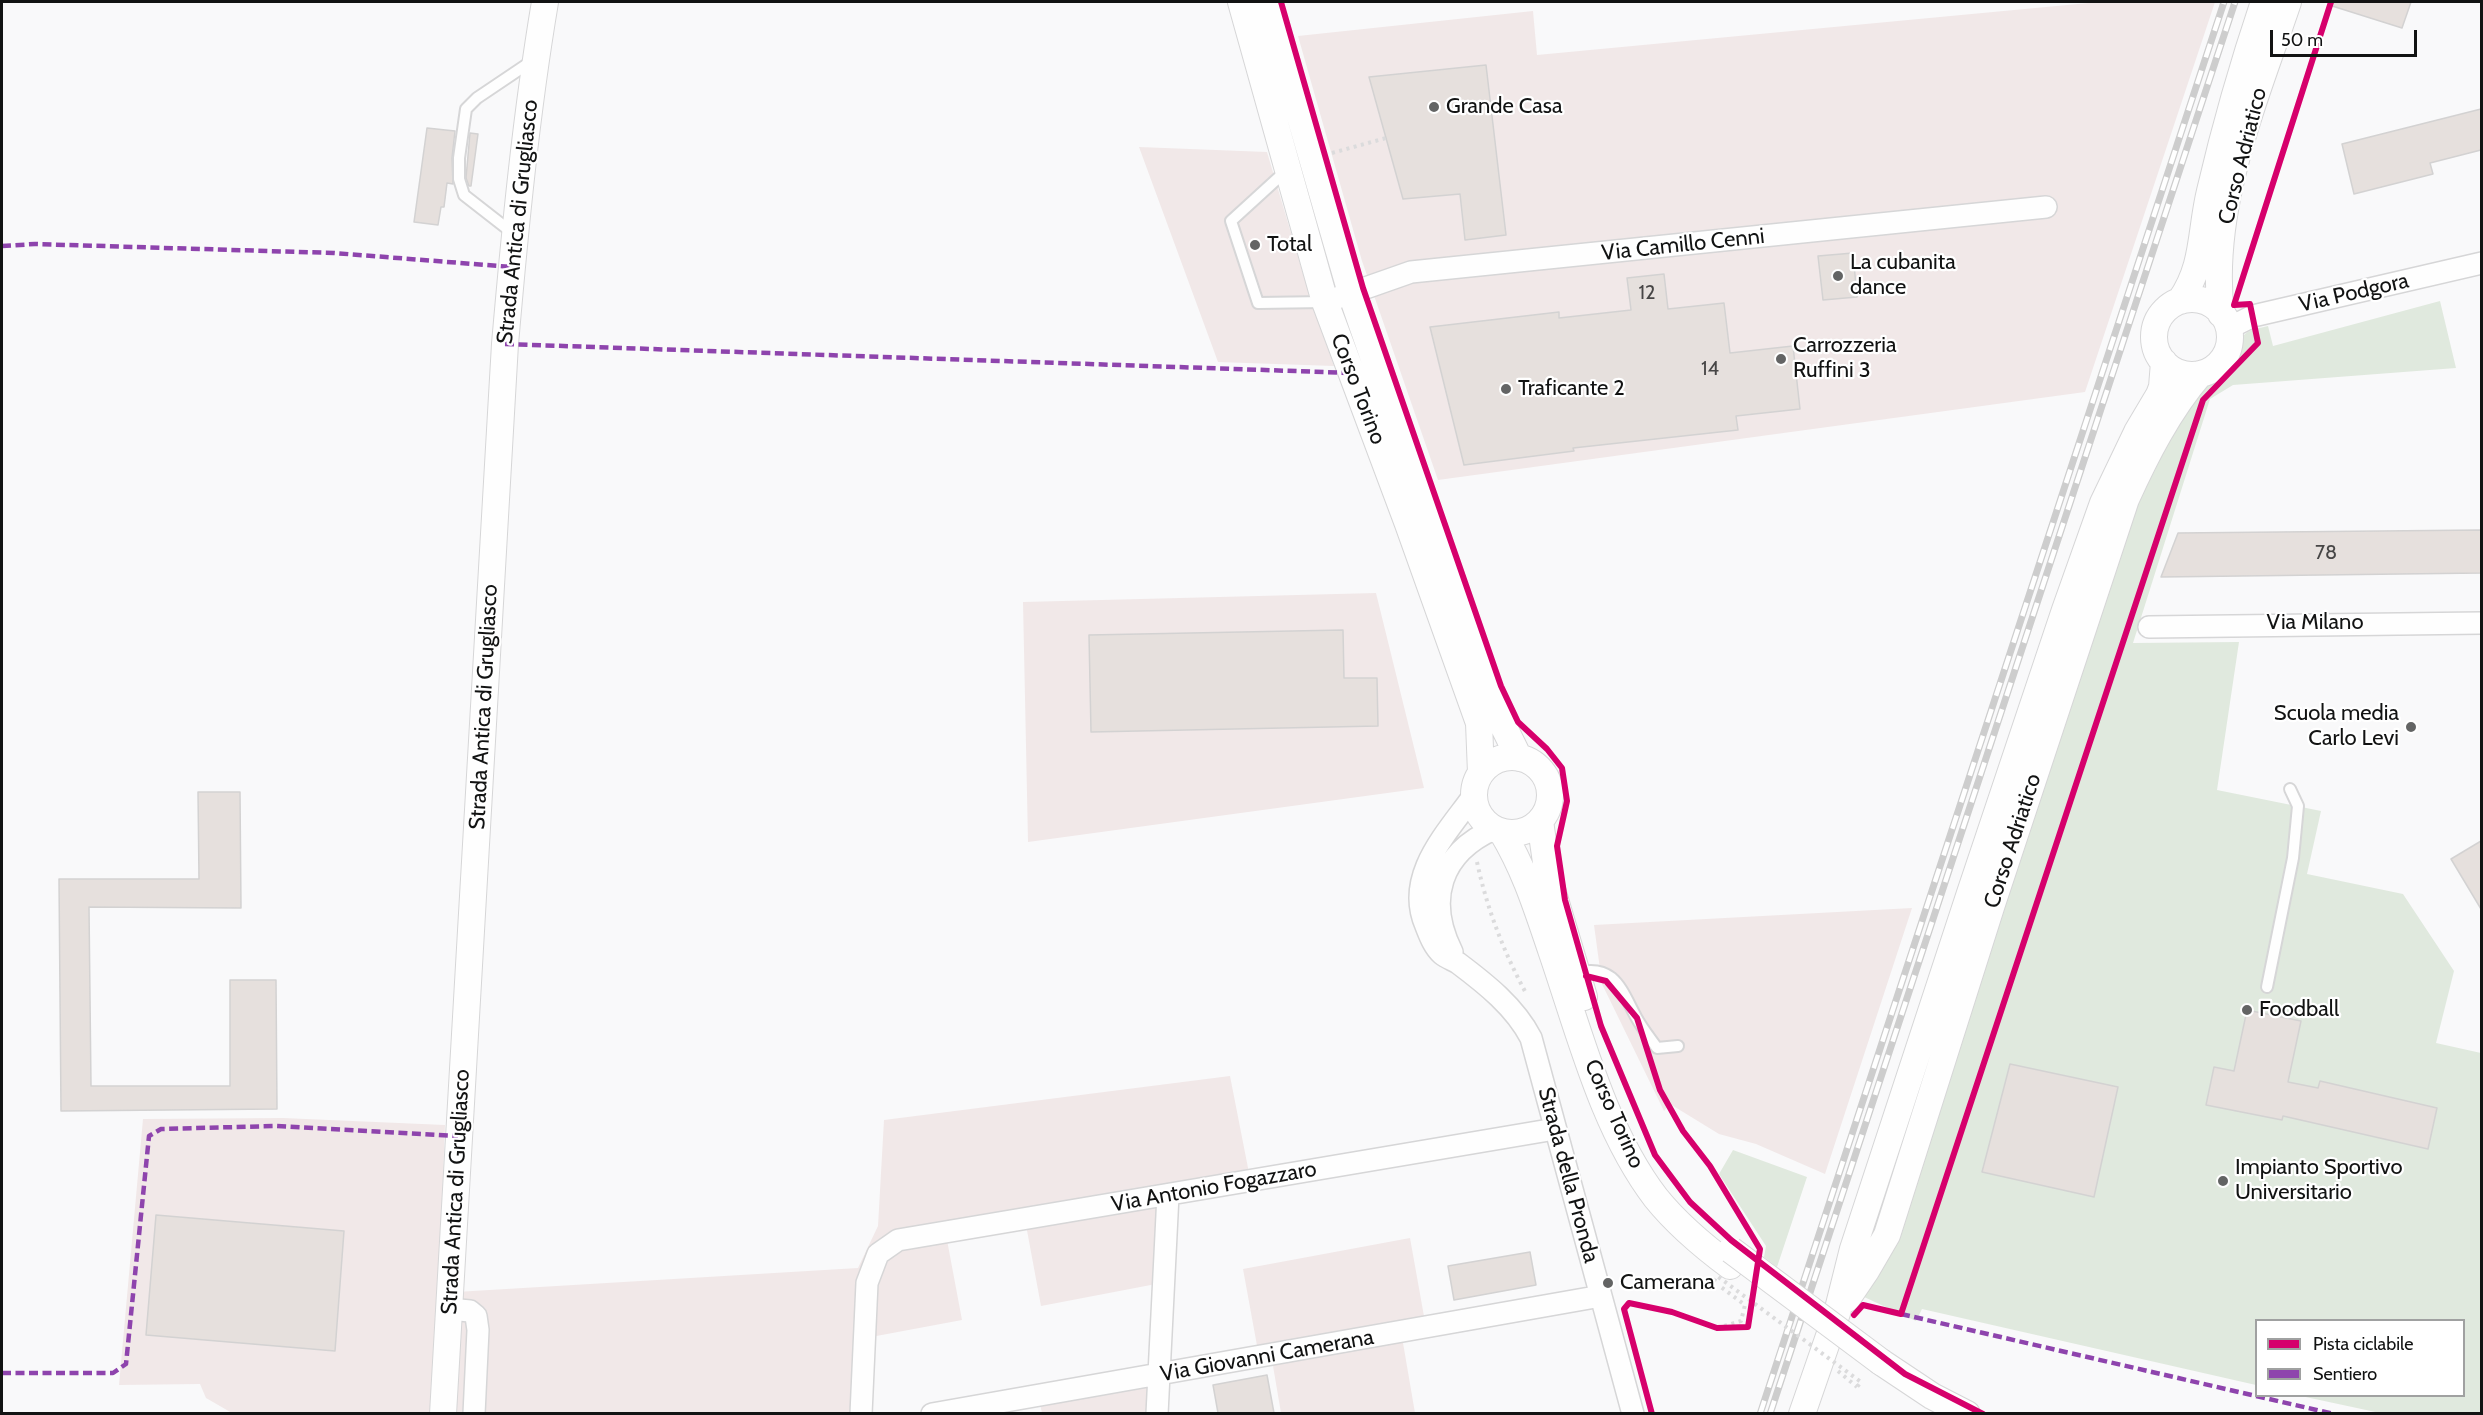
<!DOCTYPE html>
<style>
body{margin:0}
#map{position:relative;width:2483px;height:1415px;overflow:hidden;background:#f9f9fa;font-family:Cabin,sans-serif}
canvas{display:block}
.frame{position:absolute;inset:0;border:3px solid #121313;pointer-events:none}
.legend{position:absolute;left:2255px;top:1319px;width:210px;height:78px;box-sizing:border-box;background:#fff;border:2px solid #a0a1a1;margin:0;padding:8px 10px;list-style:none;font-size:18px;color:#121313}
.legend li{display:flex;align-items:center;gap:12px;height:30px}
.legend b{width:30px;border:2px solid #a0a1a1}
.scale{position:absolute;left:2270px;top:30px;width:147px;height:27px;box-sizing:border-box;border:3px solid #121313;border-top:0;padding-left:8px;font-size:18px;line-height:21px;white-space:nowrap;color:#121313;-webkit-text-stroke:4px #fff;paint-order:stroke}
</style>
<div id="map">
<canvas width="2483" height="1415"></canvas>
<div class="frame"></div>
<ul class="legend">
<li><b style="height:8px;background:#d6006c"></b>Pista ciclabile</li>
<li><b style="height:8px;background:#8e44ad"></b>Sentiero</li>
</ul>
<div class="scale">50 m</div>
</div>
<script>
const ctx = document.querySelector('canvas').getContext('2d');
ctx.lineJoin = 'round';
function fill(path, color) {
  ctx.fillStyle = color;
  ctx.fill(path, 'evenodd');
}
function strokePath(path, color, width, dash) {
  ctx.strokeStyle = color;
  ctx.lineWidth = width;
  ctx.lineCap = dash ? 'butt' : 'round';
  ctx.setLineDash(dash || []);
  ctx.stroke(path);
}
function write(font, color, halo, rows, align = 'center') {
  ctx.font = font + ' Cabin,sans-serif';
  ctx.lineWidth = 4.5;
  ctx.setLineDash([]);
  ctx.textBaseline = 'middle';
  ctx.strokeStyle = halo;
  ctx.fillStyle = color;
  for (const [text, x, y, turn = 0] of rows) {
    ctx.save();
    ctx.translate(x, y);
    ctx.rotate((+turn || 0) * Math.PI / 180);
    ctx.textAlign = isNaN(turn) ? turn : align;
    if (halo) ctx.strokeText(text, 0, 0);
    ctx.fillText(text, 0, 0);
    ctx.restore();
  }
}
fill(new Path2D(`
 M 2099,2 L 2215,2 L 2085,392 L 1438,480 L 1362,261 L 1298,36 L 1533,11 L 1537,55 Z
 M 1139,147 L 1267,152 L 1312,304 L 1334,366 L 1218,362 Z
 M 1376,593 L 1424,788 L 1028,842 L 1023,602 Z
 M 1912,908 L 1825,1174 L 1756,1144 L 1719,1134 L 1670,1104 L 1664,1111 L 1602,984 L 1594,925 Z
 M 1230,1076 L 1249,1173 L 1163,1189 L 1156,1284 L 1041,1306 L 1026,1225 L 947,1240 L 962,1320 L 871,1337 L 867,1413 L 450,1414 L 456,1292 L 858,1268 L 878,1226 L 884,1120 Z
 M 283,1118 L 445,1125 L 434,1413 L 232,1413 L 206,1398 L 200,1384 L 119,1385 L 143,1119 Z
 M 1410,1238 L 1427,1333 L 1402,1337 L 1415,1413 L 1281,1413 L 1272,1360 L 1260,1362 L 1243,1269 Z
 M 1152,1380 L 1151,1413 L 1042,1413 L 1039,1400 Z`), '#f1e8e8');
fill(new Path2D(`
 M 2440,301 L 2456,368 L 2233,385 L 2210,399 L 2133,643 L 2239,642 L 2217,790 L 2321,811 L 2307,874 L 2403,894 L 2454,971 L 2436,1043 L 2481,1053 L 2481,1413 L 2380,1413 L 2301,1396 L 2464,1396 L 2464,1320 L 2256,1320 L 2256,1385 L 1922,1309 L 1916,1321 L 1862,1296 L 2135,491 L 2207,379 C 2242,370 2227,350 2245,334 C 2251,329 2260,328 2268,326 L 2273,346 Z
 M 1733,1150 L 1807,1177 L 1777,1267 L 1764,1257 L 1766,1246 L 1719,1174 Z`), '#e0e9de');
const building = new Path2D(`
 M 2330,2 L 2411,2 L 2402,28 L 2329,5 Z
 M 1486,65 L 1506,235 L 1465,240 L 1460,194 L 1403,199 L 1369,77 Z
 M 2481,109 L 2481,150 L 2430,163 L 2433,174 L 2354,194 L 2342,144 Z
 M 427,128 L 455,131 L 452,158 L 453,184 L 447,183 L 444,207 L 441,207 L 438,225 L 414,222 Z
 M 470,133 L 478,134 L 471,186 L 469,186 L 466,178 Z
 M 1853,253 L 1857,297 L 1823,300 L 1818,256 Z
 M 1664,274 L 1668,309 L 1724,303 L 1730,353 L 1793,346 L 1800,409 L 1736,416 L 1738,430 L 1573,448 L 1574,451 L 1464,465 L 1430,327 L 1559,312 L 1559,318 L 1631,310 L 1627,278 Z
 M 2481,530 L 2481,573 L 2161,577 L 2178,533 Z
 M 1343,630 L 1344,678 L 1377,678 L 1378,726 L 1091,732 L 1089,635 Z
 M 198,792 L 240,792 L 241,908 L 89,907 L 91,1086 L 230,1086 L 230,980 L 276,980 L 277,1109 L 61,1111 L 59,879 L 199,879 Z
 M 2481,841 L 2481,909 L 2451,859 Z
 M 2247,1010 L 2301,1021 L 2288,1082 L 2318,1088 L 2320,1081 L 2437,1108 L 2428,1149 L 2283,1116 L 2282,1120 L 2206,1105 L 2214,1067 L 2234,1071 Z
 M 2010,1064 L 2118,1087 L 2094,1197 L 1982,1172 Z
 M 156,1215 L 344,1231 L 335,1351 L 146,1335 Z
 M 1530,1252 L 1536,1285 L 1454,1300 L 1448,1266 Z
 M 1267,1375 L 1274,1413 L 1218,1413 L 1213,1385 Z`);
fill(building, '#e6e0dd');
strokePath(building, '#d3d2d2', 1.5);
const service = new Path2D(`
 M 1288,169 L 1231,221 L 1258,303 L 1325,302
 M 514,234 L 464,195 L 459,179 L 459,158 L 466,109 L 477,98 L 532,61
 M 1576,973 C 1614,963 1621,989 1636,1017 C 1642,1028 1650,1038 1657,1048 L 1678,1046
 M 2267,987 L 2293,858 L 2298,806 L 2290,789`);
const minor = new Path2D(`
 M 1337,298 L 1411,272 L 2046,207
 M 2229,328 L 2253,316 L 2482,263
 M 2149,627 L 2482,623
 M 1474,795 C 1447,833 1404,876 1426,926 C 1430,936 1434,947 1442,954 C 1447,958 1453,960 1458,963 C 1486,984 1515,1007 1531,1038 L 1633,1414
 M 1452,952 C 1426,900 1440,853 1494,829
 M 449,1309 L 470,1311 L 476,1316 L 478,1330 L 474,1414
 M 861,1414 L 867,1283 L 878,1254 L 898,1240 L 1555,1129
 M 932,1414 L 1601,1296
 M 1157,1414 L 1168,1195`);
const tertiary = new Path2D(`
 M 1241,2 L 1325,302 L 1408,524 L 1479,723 L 1481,773
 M 1267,2 L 1351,293 L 1499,717 L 1519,758
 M2154 337a38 38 0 1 1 76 0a38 38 0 1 1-76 0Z
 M 2180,301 C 2205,265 2200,232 2210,191 C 2225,127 2243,64 2264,2
 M 2221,314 C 2208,208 2255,100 2288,2
 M1474 795a38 38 0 1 1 76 0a38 38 0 1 1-76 0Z
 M 1540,821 L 1548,876 L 1584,997
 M 1502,832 C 1525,870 1537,909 1551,950 C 1579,1031 1603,1129 1656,1198 C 1677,1224 1703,1246 1730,1266
 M 1847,1299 L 1866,1271 L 1887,1235 L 1992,904 L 2126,499 C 2146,455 2169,410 2200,374
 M 1881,1362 L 1932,1396 L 1967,1414
 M 443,1414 L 505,344 C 515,229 526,115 545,2
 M 1802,1414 L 1837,1313 L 1853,1249 L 1970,893 L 2065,610 L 2103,503 L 2137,432 L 2159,395 L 2162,387 L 2164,362`);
strokePath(service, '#d6d6d7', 14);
strokePath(minor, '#d6d6d7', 24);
strokePath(tertiary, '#d6d6d7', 28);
strokePath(new Path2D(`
 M 1332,153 L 1386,138
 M 1477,862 C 1487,909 1504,953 1527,995
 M 1717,1328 L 1741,1321 L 1745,1305 L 1721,1287
 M 1838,1371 L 1857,1387`), '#dbdbdc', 4, [3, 4.5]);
strokePath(service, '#fefefe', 10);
strokePath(minor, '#fefefe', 21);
strokePath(tertiary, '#fefefe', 26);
const rail = new Path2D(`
 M 1760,1414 L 2224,2
 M 1770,1414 L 2235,2`);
strokePath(rail, '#cdcdcd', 7);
strokePath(rail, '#fff', 4.5, [14]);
const tertiaryBridge = new Path2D(`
 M 1731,1250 L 1881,1362`);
strokePath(tertiaryBridge, '#d6d6d7', 28, []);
strokePath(new Path2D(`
 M 1714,1281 L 1717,1276 L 1861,1382 L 1857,1387`), '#dbdbdc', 4, [3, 4.5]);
strokePath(tertiaryBridge, '#fefefe', 26);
strokePath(new Path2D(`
 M 2,246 L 35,244 L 334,253 L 512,267
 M 505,344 L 1352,373
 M 1901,1314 L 2334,1414
 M 2,1373 L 113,1373 L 126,1364 L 149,1136 L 161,1129 L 275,1126 L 458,1136`), '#8e44ad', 4.5, [9, 4.5]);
strokePath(new Path2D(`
 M 1281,2 L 1363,288 L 1501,686 L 1518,722 L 1547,749 L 1562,768 L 1567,801 L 1557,846 L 1565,900 L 1601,1026 L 1655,1155 L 1690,1202 L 1731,1240 L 1905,1374 L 1983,1414
 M 1586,976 L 1606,981 L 1637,1018 L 1660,1090 L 1683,1131 L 1710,1166 L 1760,1249 L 1748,1327 L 1717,1328 L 1672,1312 L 1629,1303 L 1624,1309 L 1652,1414
 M 1854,1315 L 1863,1305 L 1901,1314 L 2203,400 L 2258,343 L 2250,304 L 2234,305 L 2331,2`), '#d6006c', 6);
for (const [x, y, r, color] of [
 [1434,107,6,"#636464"],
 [1255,245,6,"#636464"],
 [1838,276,6,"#636464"],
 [1781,359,6,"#636464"],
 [1506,389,6,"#636464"],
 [2411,727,6,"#636464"],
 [2247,1010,6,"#636464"],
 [2223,1181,6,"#636464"],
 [1608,1283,6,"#636464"]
]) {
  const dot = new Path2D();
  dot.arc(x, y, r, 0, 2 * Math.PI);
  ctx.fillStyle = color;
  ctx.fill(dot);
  strokePath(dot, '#fff', 2);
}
write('20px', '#474646', null, [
 ["12",1647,293],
 ["14",1710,369],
 ["78",2326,553]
]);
write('22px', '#121313', '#fff', [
 ["Grande Casa",1446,107],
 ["Total",1267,245],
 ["La cubanita",1850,263],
 ["dance",1850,288],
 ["Carrozzeria",1793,346],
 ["Ruffini 3",1793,371],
 ["Traficante 2",1518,389],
 ["Scuola media",2399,714,"right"],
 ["Carlo Levi",2399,739,"right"],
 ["Foodball",2259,1010],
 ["Impianto Sportivo",2235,1168],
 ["Universitario",2235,1193],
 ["Camerana",1620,1283]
], 'left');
write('22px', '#121313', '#fff', [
 ["Corso Adriatico",2243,156,-76],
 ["Strada Antica di Grugliasco",518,222,-84],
 ["Via Camillo Cenni",1683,245,-6],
 ["Via Podgora",2354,293,-13],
 ["Corso Torino",1358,389,69],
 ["Via Milano",2315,623],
 ["Strada Antica di Grugliasco",484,707,-87],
 ["Corso Adriatico",2013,841,-72],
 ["Corso Torino",1614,1114,66],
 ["Strada della Pronda",1568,1175,75],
 ["Via Antonio Fogazzaro",1214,1187,-10],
 ["Strada Antica di Grugliasco",456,1192,-87],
 ["Via Giovanni Camerana",1267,1356,-10]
]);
</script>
